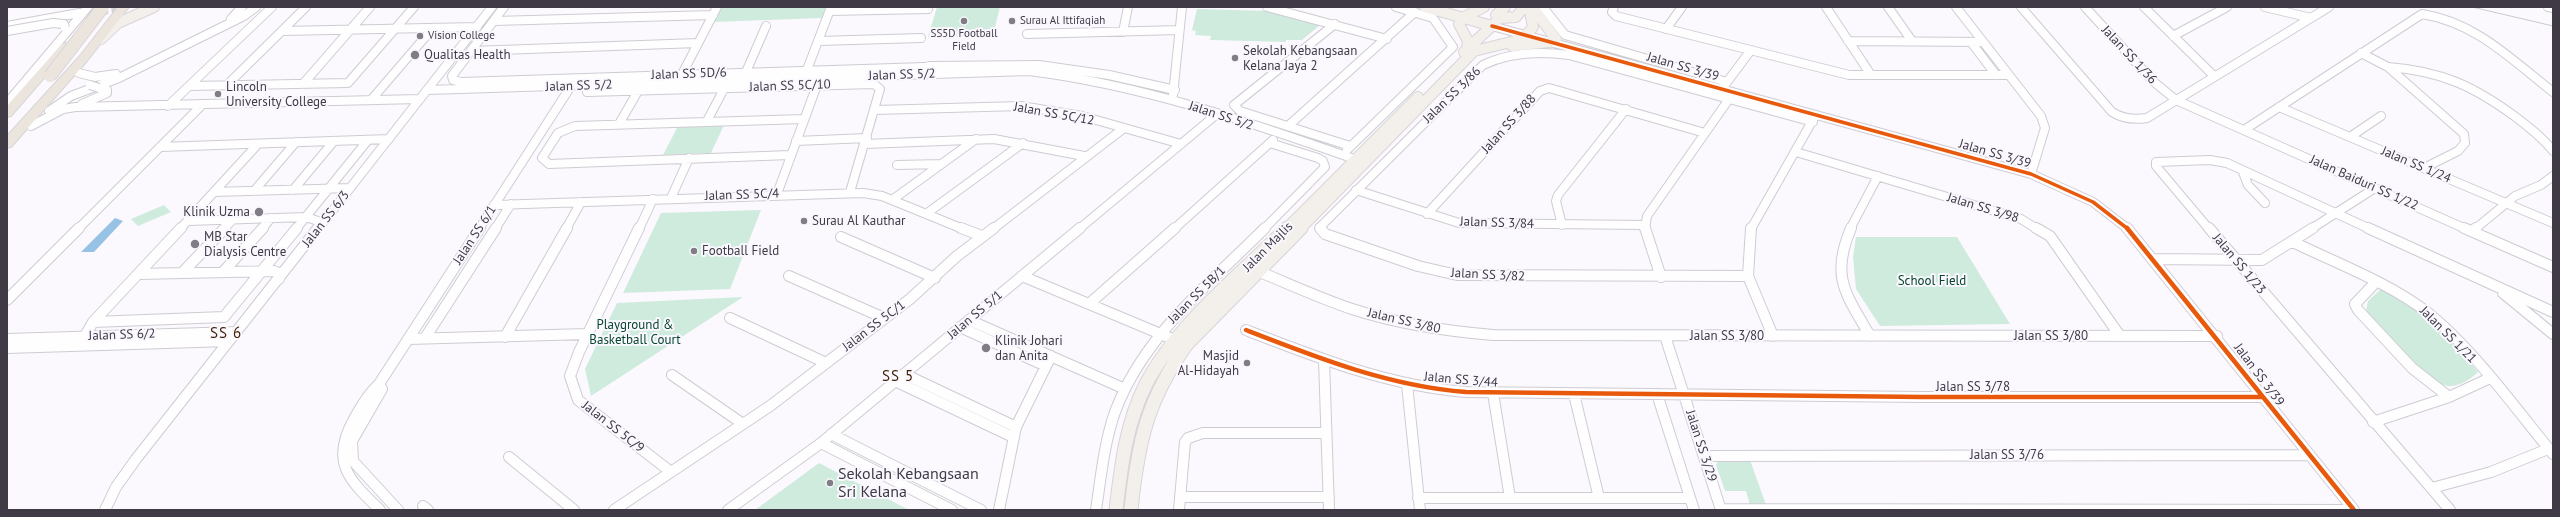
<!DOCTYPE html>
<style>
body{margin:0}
#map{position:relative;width:2560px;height:517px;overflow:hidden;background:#fbf9fd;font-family:"PT Sans",sans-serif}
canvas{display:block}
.frame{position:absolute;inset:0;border:8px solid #3f3a46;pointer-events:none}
</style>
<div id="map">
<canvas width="2560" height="517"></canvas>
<div class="frame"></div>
</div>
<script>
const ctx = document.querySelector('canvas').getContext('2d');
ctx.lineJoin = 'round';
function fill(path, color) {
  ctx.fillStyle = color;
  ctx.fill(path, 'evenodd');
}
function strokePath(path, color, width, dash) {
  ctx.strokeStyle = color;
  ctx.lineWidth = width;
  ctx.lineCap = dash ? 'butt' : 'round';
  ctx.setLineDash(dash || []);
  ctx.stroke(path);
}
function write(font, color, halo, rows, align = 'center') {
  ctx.font = font + ' "PT Sans",sans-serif';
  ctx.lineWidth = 4;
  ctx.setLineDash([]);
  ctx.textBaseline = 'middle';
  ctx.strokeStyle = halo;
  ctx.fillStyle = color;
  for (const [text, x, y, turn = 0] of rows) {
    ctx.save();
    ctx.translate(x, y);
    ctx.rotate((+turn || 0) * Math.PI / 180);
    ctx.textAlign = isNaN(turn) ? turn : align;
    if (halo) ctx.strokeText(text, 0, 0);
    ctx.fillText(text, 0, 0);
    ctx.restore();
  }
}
fill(new Path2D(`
 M 721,7 L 826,7 L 822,18 L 713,22 Z
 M 937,7 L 1000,7 L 993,35 L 928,37 Z
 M 1197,9 L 1270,11 L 1320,25 L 1302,40 L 1286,40 L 1286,42 L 1210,40 L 1211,36 L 1195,35 L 1196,31 L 1192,30 Z
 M 725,123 L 711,153 L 663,155 L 679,124 Z
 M 164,205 L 171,212 L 138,226 L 131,219 Z
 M 761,210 L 730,289 L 623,293 L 661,213 Z
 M 1856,237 L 1957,237 L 2010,324 L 1880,326 L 1856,289 L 1853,257 Z
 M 2382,288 L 2409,301 L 2440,327 L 2478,372 C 2471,379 2459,387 2448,386 C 2431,385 2381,326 2366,311 L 2368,301 Z
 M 743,297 L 591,396 L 585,369 L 617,303 Z
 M 1719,460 L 1750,460 L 1766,505 L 1750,505 L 1746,491 L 1725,491 L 1716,465 Z
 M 819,463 L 909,510 L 755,510 Z`), '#cfebdd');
fill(new Path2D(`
 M 115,218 L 123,221 L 94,252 L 81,252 Z`), '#96c2e4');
strokePath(new Path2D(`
 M 76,16 L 126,7`), '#d5d3d8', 8, [8, 4]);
const minorFar1 = new Path2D(`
 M 504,7 L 452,76 L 453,80 L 461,82 L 925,67
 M 1267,7 L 1387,39
 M 1543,7 L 1565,35 L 1727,82
 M 1614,7 L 1612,12 L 1616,16 L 1849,75 L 2008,75
 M 1826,7 L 1871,75
 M 1888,7 L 1912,41
 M 1956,7 L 2041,116 L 2045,128 L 2031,174
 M 2021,7 L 2112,112 C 2123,119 2134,120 2147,118 L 2329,7
 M 2085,7 L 2154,82 L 2176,100 L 2466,229
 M 2144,7 L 2214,76
 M 2265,7 L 2311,18
 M 2548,7 L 2553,8
 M 830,11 L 928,9
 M 231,19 L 242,7
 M 494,21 L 713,15
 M 1335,24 L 1234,105 L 1240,111 L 1350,146
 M 7,26 L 79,13
 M 1492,26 L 2031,174 L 2093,202 L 2128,229
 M 1666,29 L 1682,7
 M 282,31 L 477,27
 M 1123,32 L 1128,7
 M 1027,34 L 1179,30
 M 2173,36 L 2227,7
 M 818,41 L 921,38
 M 1848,41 L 1982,42
 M 1971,42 L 1996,75
 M 471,51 L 698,43
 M 2361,53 L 2388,67 L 2464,134 L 2465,143 L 2458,151 L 2424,168
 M 929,66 L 1039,65 L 1109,75 L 1175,90
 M 2388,67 C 2441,71 2474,86 2517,118 C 2530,128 2543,138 2553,151
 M 746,72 L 766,26
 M 79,73 L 95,77 L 116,74
 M 805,75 L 831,7
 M 680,78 L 717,7
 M 303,84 L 370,7
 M 227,85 L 306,7
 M 190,86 L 348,83 L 414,7
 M 1724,86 L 1751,50
 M 427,90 L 1029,71 C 1142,85 1253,123 1360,161
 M 587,92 L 874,84 L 880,89 L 850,192
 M 1173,95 L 1182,7
 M 371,100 L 433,28
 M 7,103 L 88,7
 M 82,104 L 107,93 L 107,90 L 99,88
 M 168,106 L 272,7
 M 2279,107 L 2553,223
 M 875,110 L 1021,106 L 1082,116 L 1181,144
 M 49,111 L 71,96 L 119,78 L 244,16 L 256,7
 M 707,121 L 726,85
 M 619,124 L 638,91
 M 31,126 L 63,109 L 76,107 L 420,99
 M 1288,126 L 1415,12
 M 2244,130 L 2422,14 C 2475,22 2512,60 2553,92
 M 2350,137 L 2381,116
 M 796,141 L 867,138
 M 865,144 L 994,139 L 1084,156
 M 160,147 L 389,139
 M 1347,150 L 1453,47 L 1433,18 L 1396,7
 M 1796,152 L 2021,219 L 2037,229
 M 790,155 L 549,164 L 542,158 L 558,133 L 575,126 L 804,119
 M 897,165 L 941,164
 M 2242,170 L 2248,185 L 2265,203
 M 293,190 L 334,141
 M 1356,190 L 1459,223 L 1644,225
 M 254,191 L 296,142
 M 214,192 L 350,188
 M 777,194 L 817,85
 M 671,198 L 689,158
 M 892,200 L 976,139
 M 494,205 L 863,193 L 882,196 L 963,229
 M 926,214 L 1023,143
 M 1427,214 L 1540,91 L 1549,88 L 1705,133
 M 188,221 L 306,217 L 318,221 L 320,226
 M 1562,225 L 1556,201 L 1558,195 L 1626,109
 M 78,229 L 202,105
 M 180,229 L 258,144
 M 224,229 L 232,220
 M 262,229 L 271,218
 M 296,229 L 368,140
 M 318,229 L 492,7
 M 479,229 L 571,86
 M 495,229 L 511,204
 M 566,229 L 581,202
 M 639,229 L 653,199
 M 993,229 L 1124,128
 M 1079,229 L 1217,114
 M 1174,229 L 1273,140
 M 1264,229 L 1325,167 L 1323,161 L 1318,158 L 1270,143
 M 1321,229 L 1320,227 L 1483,65 C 1510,52 1540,51 1569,55 L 1813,122
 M 1645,229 L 1647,216 L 1729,99
 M 1751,229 L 1815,116
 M 1850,229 L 1878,176
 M 2209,229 L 2156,166 L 2156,162 L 2210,160 L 2227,163 L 2370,229
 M 2311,229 L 2375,188
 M 2475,229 L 2515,196 L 2541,185 L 2553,176`);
const minor = new Path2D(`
 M 639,228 L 579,352 L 570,376 L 578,400 L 671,472
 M 961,228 L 982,236
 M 1320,228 L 1325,234 L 1418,266 L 1457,275 L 1748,276
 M 1645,228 L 1661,277
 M 1751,228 L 1748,276 L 1773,336
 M 1851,228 C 1830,277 1846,294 1870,336
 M 2036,228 L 2050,236 L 2120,336
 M 2127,228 L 2354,510
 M 2209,228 L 2450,510
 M 2368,228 L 2553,312
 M 2464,228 L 2553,267
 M 2472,231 L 2476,228
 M 841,237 L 935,278
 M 2293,242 C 2336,263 2390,283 2428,313 C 2473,349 2516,409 2553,454
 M 2154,259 L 2262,260 L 2313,228
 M 1255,270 C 1287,283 1319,298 1352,309 C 1398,324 1445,331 1493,335 L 2217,336
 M 223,272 L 263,228
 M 182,273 L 225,228
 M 138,274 L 274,271 L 278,273 L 279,279
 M 789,276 L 884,318
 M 1022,276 L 1175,340
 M 2375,283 L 2355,304 L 2358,310 L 2412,368 L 2449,397
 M 2503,293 L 2553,334
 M 7,300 L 79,228
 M 1089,304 L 1175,228
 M 730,318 L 826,363
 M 969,320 L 1125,389
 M 93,322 L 224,317 L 297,228
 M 960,327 L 1046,366
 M 1246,330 C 1318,358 1389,386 1466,392 L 1922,397 L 2262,397
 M 85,336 L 93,322 L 181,228
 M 1665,336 L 1721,510
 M 505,337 L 567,228
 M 425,338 L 496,228
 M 7,339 L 237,332
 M 408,339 L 587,334
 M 7,348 L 229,341
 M 1324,360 L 1329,510
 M 904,374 L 1016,427
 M 672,375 L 743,424
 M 895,381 L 1013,437
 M 379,384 L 382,389 L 352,441 L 353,461 L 398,510
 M 1407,384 L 1420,510
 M 1493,393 L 1510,498
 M 1574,394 L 1599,498
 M 1657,394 L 1694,510
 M 2373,422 L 2449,397 L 2490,378
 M 831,434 L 981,510
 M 821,443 L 952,510
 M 1704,456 L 2310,455
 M 509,457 L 574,510
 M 2432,488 L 2491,472 L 2548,449
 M 1180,497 L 1329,497
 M 1418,498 L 1690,498
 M 423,506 L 428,510
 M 1721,509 L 2354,510
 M 105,510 L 116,487 L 136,459 L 318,228
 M 380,510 C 348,479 330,462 354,419 C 361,406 368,394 379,384 L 480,228
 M 614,510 L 770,406 L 910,299 L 957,256 L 994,228
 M 728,510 L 821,443 L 1080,228
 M 999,510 L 1016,427 L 1051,356
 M 1096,510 C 1101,477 1104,443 1115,412 C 1143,336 1210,283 1265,228
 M 1179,510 L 1185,442 L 1188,438 L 1203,433 L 1326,433`);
const majorFar1 = new Path2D(`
 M 1425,7 L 1492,26
 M 1505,7 L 1496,15 L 1500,18 L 1516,17 L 1524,7
 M 1532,7 L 1556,39
 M 101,39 L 118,23 L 154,7
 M 1512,46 L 1549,42
 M 1467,48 L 1468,41 L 1459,24 L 1462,18 L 1484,7
 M 1464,52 L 1496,22
 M 1286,229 L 1418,97
 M 1300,229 L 1474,51 L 1515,41 L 1528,33 L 1533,27 L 1529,7`);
const major = new Path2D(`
 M 1116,510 C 1121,467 1126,423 1146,384 C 1176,326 1241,274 1287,228
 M 1131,510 C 1138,442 1147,400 1187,344 L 1301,228`);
const highway = new Path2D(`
 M 118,7 L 129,7 L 87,61 L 11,147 L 7,148 L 7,136 L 79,57 Z
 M 66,43 L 70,44 L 70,48 L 11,116 L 7,117 L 7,106 L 62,44 Z`);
strokePath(minorFar1, '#cfcbd3', 10);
strokePath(minor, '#cfcbd3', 12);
strokePath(majorFar1, '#d7d5d9', 12);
strokePath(major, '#d7d5d9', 15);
strokePath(highway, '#d7d5d9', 2);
strokePath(minorFar1, '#fefeff', 8);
strokePath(minor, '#fefeff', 10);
strokePath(majorFar1, '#f3efea', 10);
strokePath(major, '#f3efea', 13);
fill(highway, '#ece5de');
strokePath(new Path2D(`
 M 2472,7 L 2553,26`), '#cac9cb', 1);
const minorBridge = new Path2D(`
 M 7,31 L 53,23 L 64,24 L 65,28
 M 90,85 L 99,88`);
const highwayBridge = new Path2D(`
 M 50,76 L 103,7`);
strokePath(minorBridge, '#cfcbd3', 10, []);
strokePath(highwayBridge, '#d7d5d9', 14, []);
strokePath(minorBridge, '#fefeff', 8);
strokePath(highwayBridge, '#ece5de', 12);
strokePath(new Path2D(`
 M 1492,26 L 2031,174 L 2093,202 L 2128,229`), '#e8590c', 3.5);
strokePath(new Path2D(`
 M 2127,228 L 2354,510
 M 1246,330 C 1318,358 1389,386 1466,392 L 1922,397 L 2262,397`), '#e8590c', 4.5);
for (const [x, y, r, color] of [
 [964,21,4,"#817d86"],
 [1012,21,4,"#817d86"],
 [420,36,4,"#817d86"],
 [415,55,5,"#817d86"],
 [1235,58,4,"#817d86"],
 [218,94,4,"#817d86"],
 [259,212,5,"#817d86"],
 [804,221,4,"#817d86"],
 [195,244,5,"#817d86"],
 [694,251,4,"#817d86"],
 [986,348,5,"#817d86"],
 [1247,363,4,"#817d86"],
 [830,483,4,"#817d86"]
]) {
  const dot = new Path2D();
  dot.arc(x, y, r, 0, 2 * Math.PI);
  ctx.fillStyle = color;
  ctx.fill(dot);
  strokePath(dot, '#faf8fe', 1.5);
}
write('11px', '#3f3a46', '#faf8fe', [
 ["Surau Al Ittifaqiah",1020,21],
 ["SS5D Football",964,34,"center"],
 ["Field",964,47,"center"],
 ["Vision College",428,36]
], 'left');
write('13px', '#3f3a46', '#faf8fe', [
 ["Sekolah Kebangsaan",1243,51],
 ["Kelana Jaya 2",1243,66],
 ["Qualitas Health",424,55],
 ["Lincoln",226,87],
 ["University College",226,102],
 ["Klinik Uzma",250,212,"right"],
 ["Surau Al Kauthar",812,221],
 ["MB Star",204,237],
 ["Dialysis Centre",204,252],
 ["Football Field",702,251],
 ["Klinik Johari",995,341],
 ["dan Anita",995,356],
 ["Masjid",1239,356,"right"],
 ["Al-Hidayah",1239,371,"right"]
], 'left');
write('13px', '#3f3a46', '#faf8fe', [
 ["Jalan SS 1/36",2129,55,47],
 ["Jalan SS 3/39",1683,67,16],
 ["Jalan SS 5D/6",689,74,-2],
 ["Jalan SS 5/2",902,75,-2],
 ["Jalan SS 5/2",579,86,-2],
 ["Jalan SS 5C/10",790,86,-2],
 ["Jalan SS 3/86",1452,95,-44],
 ["Jalan SS 5C/12",1054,114,10],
 ["Jalan SS 5/2",1221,116,18],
 ["Jalan SS 3/88",1509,124,-48],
 ["Jalan SS 3/39",1995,154,16],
 ["Jalan SS 1/24",2416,165,23],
 ["Jalan Baiduri SS 1/22",2364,183,24],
 ["Jalan SS 5C/4",742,195,-2],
 ["Jalan SS 3/98",1983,208,17],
 ["Jalan SS 6/3",326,219,-52],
 ["Jalan SS 3/84",1497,223,2],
 ["Jalan SS 6/1",475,235,-57],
 ["Jalan Majlis",1268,247,-45],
 ["Jalan SS 1/23",2239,264,50],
 ["Jalan SS 3/82",1488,275,3],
 ["Jalan SS 5B/1",1197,295,-45],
 ["Jalan SS 5/1",975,315,-40],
 ["Jalan SS 3/80",1404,321,13],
 ["Jalan SS 5C/1",874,326,-37],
 ["Jalan SS 6/2",122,335,-2],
 ["Jalan SS 1/21",2448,335,45],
 ["Jalan SS 3/80",1727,336],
 ["Jalan SS 3/80",2051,336],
 ["Jalan SS 3/39",2259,375,53],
 ["Jalan SS 3/44",1461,380,5],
 ["Jalan SS 3/78",1973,387],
 ["Jalan SS 5C/9",613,427,38],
 ["Jalan SS 3/29",1701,446,72],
 ["Jalan SS 3/76",2007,455]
]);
write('13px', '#06462d', '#faf8fe', [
 ["School Field",1932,281],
 ["Playground &",635,325],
 ["Basketball Court",635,340]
]);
ctx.letterSpacing = '1px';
write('15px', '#3e2104', '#faf8fe', [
 ["SS 6",226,334],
 ["SS 5",898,377]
]);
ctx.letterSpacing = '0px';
write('16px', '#3f3a46', '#faf8fe', [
 ["Sekolah Kebangsaan",838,474],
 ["Sri Kelana",838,492]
], 'left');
</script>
